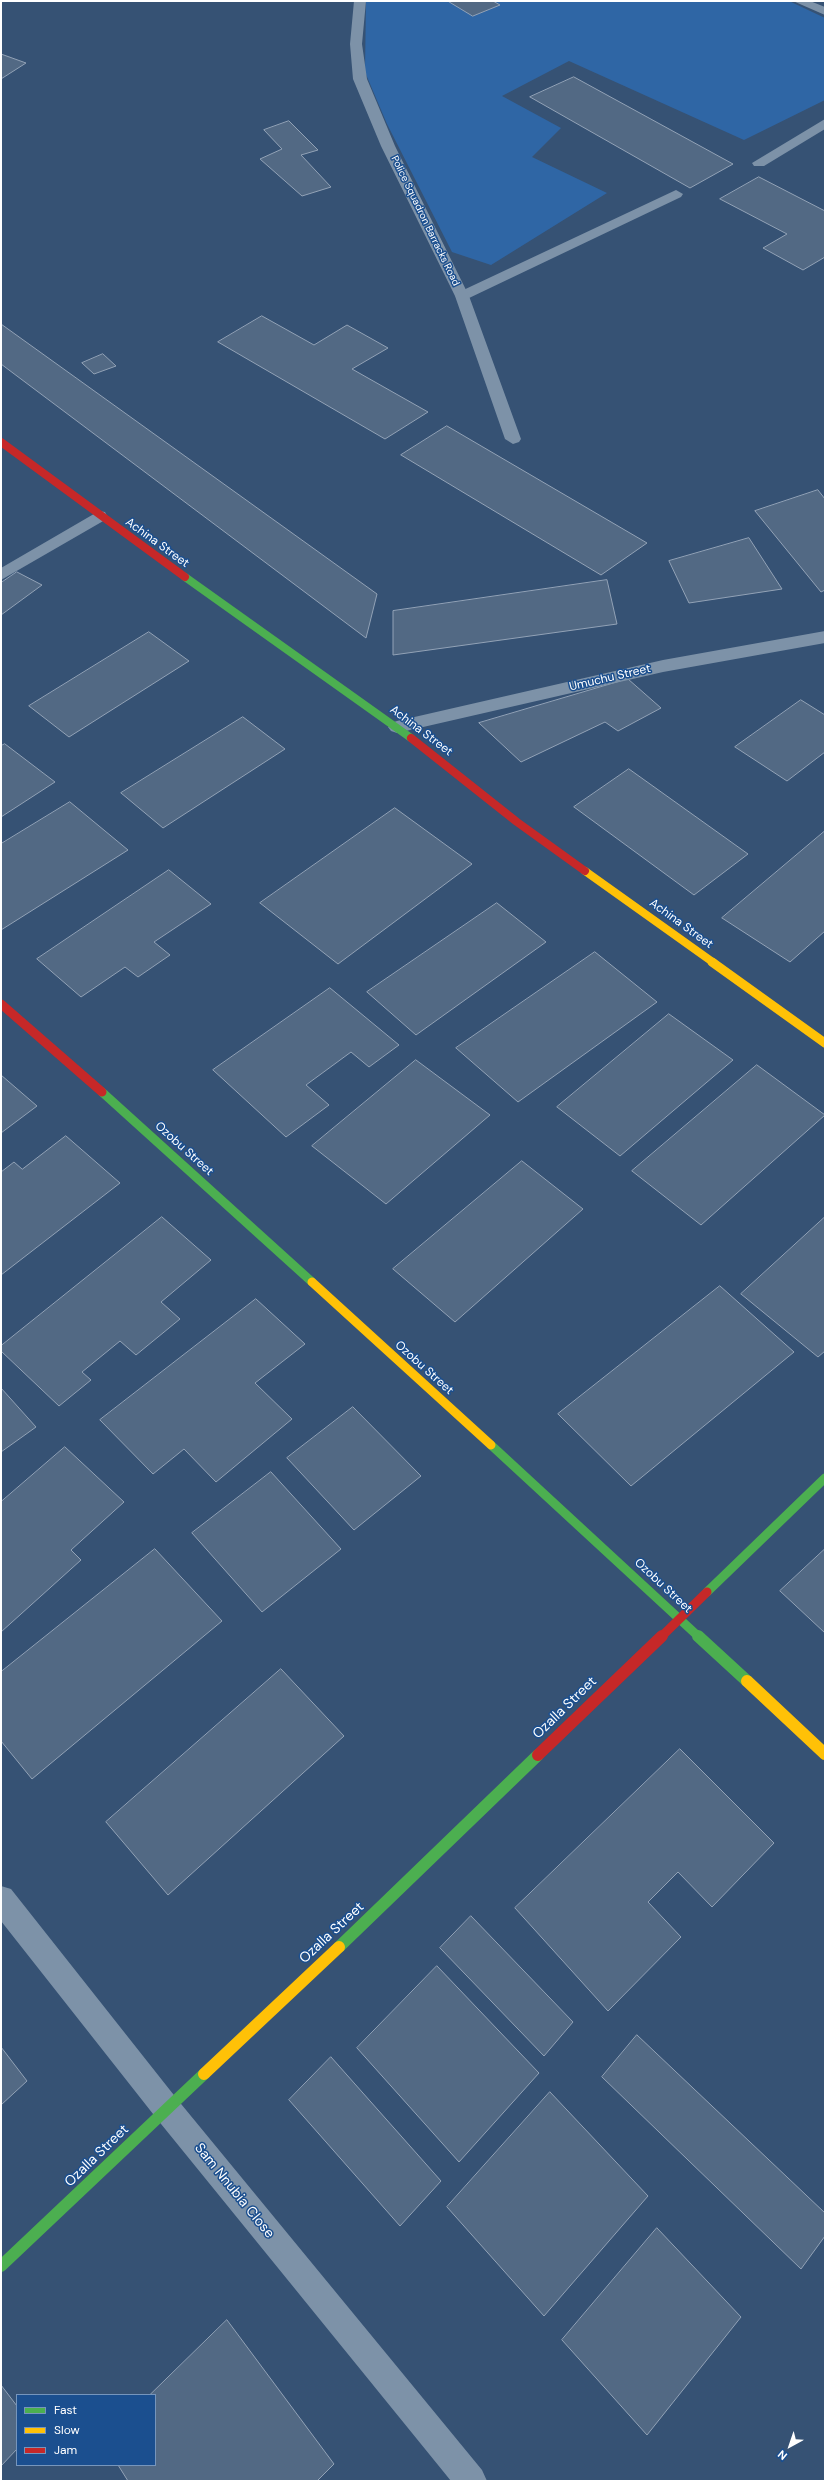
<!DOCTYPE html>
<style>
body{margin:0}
#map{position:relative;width:826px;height:2482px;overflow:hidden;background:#365274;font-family:"DM Sans",sans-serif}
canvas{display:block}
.frame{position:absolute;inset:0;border:2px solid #fff;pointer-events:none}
.legend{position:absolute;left:16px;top:2394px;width:140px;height:72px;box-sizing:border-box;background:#1b4f8f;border:1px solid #7695bc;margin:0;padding:5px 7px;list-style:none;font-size:12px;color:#fff}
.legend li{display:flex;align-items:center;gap:8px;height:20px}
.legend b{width:20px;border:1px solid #7695bc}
.north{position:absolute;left:770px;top:2426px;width:40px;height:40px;-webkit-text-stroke:3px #1b4f8f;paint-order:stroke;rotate:220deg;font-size:11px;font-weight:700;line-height:16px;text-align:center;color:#fff}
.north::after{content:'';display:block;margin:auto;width:14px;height:18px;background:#fff;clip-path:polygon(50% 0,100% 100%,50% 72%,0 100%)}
</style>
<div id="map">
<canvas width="826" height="2482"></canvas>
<div class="frame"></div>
<ul class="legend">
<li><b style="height:5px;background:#4caf50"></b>Fast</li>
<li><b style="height:5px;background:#ffc107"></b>Slow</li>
<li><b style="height:5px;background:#c62828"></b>Jam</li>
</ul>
<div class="north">N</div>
</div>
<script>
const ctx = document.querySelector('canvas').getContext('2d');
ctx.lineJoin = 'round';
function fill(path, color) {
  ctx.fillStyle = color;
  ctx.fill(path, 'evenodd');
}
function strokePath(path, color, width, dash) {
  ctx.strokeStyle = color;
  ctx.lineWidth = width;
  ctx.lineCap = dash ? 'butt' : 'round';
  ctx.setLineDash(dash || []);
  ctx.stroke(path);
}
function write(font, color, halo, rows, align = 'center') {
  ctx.font = font + ' "DM Sans",sans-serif';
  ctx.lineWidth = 3;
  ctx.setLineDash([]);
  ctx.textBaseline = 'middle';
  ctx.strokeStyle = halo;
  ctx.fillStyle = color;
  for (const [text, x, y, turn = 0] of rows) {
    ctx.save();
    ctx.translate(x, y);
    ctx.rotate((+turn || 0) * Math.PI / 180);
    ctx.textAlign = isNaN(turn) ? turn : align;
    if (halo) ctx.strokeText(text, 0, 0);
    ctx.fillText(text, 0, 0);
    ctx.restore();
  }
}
fill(new Path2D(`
 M 366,1 L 789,1 L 825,18 L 825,100 L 744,140 L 569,61 L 502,96 L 561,128 L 532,157 L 607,193 L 491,265 L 452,252 L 387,124 L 365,72 Z`), '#2f66a5');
const building = new Path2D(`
 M 448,1 L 493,1 L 500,5 L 473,16 Z
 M 1,54 L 26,63 L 1,79 Z
 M 574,77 L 733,164 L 690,188 L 530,97 Z
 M 289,121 L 318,150 L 301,155 L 331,187 L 302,196 L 260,159 L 282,149 L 264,130 Z
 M 759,177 L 825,211 L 825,257 L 803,270 L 763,248 L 787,234 L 720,199 Z
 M 262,316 L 314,345 L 347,325 L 388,348 L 352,369 L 428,412 L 385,439 L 218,342 Z
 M 1,324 L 377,594 L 366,638 L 1,364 Z
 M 103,354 L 116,366 L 94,374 L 82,363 Z
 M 447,426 L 647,543 L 601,575 L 401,455 Z
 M 818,490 L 825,499 L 825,590 L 821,592 L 755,511 Z
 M 749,538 L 782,589 L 689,603 L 669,561 Z
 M 17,572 L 42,585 L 1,615 L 1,583 Z
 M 607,580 L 617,624 L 393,655 L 393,611 Z
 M 149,632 L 189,661 L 69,737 L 29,706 Z
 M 628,679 L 661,708 L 618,731 L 605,722 L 521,762 L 479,723 Z
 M 801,700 L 825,715 L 825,752 L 787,781 L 735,747 Z
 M 243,717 L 285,749 L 163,828 L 121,793 Z
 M 5,744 L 55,782 L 1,817 L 1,746 Z
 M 629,769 L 748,854 L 694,895 L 574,807 Z
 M 70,802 L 128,850 L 1,930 L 1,844 Z
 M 395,808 L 472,864 L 338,964 L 260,903 Z
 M 825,831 L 825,931 L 790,962 L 722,918 Z
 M 169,870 L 211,904 L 154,942 L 170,955 L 138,977 L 125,967 L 81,997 L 37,959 Z
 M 497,903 L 546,942 L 416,1035 L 367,992 Z
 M 595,952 L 657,1002 L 518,1102 L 456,1048 Z
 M 330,988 L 399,1045 L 369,1067 L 351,1052 L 306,1085 L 329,1105 L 286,1137 L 213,1070 Z
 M 669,1014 L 733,1060 L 620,1156 L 557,1107 Z
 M 416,1060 L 490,1115 L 386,1204 L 312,1146 Z
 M 757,1065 L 825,1115 L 701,1225 L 632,1171 Z
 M 1,1075 L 37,1106 L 1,1133 Z
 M 66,1136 L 120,1183 L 1,1275 L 1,1172 L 14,1162 L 22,1169 Z
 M 522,1161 L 583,1209 L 455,1322 L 393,1269 Z
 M 162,1217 L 211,1260 L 161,1302 L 180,1319 L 136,1355 L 120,1341 L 82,1372 L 91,1380 L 59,1406 L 1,1351 L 1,1346 Z
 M 825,1217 L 825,1351 L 818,1357 L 741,1294 Z
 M 720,1286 L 794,1352 L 631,1486 L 558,1414 Z
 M 256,1299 L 305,1344 L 255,1383 L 292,1419 L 216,1482 L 184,1449 L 153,1474 L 100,1420 Z
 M 1,1388 L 36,1427 L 1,1452 Z
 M 353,1407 L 421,1476 L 354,1530 L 287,1458 Z
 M 65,1447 L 124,1502 L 71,1550 L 81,1560 L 1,1632 L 1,1502 Z
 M 271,1472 L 341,1549 L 262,1612 L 192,1533 Z
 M 155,1549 L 222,1621 L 32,1779 L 1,1741 L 1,1672 Z
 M 825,1549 L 825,1633 L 780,1591 Z
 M 281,1669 L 344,1736 L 168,1895 L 106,1822 Z
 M 680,1749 L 774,1843 L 712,1907 L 678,1872 L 648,1902 L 681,1937 L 608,2011 L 515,1908 Z
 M 471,1916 L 573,2022 L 544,2056 L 440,1948 Z
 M 437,1966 L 539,2073 L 459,2162 L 357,2048 Z
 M 637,2035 L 825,2213 L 825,2236 L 801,2269 L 602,2077 Z
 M 1,2047 L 27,2081 L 1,2105 Z
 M 331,2057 L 441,2181 L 400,2226 L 289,2100 Z
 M 550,2092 L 648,2196 L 544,2316 L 447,2207 Z
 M 657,2228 L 741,2317 L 647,2435 L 562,2340 Z
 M 227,2320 L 334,2464 L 317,2481 L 128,2481 L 118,2465 L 155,2465 L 155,2395 L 150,2395 Z
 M 1,2385 L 17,2406 L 17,2449 L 1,2466 Z`);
fill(building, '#526984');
strokePath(building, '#92a2b6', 1);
fill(new Path2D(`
 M 793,1 L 810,1 L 825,7 L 825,15 Z
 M 825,119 L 825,129 L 764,166 L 754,166 L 752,163 Z
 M 676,190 L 683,194 L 681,197 L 467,299 L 462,300 L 455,296 L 457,293 Z`), '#7d92a8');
fill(new Path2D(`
 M 354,1 L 366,1 L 362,44 L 367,79 L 395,146 L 469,296 L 521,439 L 519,442 L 513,444 L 505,439 L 455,296 L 381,146 L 353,79 L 350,44 Z
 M 99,511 L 105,512 L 107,516 L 105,520 L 1,580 L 1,568 Z
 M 825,631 L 825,643 L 663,672 L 397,733 L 391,731 L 388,727 L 391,723 L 397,721 L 663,660 Z
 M 1,1886 L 11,1889 L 177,2099 L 482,2470 L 487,2481 L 451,2481 L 157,2119 L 1,1921 Z`), '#7d92a8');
strokePath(new Path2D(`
 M 185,577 L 411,738`), '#4caf50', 8);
strokePath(new Path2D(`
 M 102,1092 L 312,1282
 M 491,1445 L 699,1637
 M 707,1592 L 825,1478`), '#4caf50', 9);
strokePath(new Path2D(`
 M 698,1636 L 747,1681
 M 339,1947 L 538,1755
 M 1,2266 L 204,2074`), '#4caf50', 12);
strokePath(new Path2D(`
 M 585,871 L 714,963`), '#ffc107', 8);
strokePath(new Path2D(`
 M 712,962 L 825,1043
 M 312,1282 L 491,1445`), '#ffc107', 9);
strokePath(new Path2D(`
 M 747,1681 L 825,1754
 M 204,2074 L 339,1947`), '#ffc107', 12);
strokePath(new Path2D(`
 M 1,442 L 185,577
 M 411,738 L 517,822 L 585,871`), '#c62828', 8);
strokePath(new Path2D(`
 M 1,1004 L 102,1092
 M 661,1637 L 707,1592`), '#c62828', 9);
strokePath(new Path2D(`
 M 538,1755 L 662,1636`), '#c62828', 12);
write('10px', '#fff', '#1b4f8f', [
 ["Police Squadron Barracks Road",425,221,64]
]);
write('12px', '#fff', '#1b4f8f', [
 ["Achina Street",157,543,36],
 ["Umuchu Street",610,678,-13],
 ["Achina Street",421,731,37],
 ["Achina Street",681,924,36],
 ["Ozobu Street",184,1149,42],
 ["Ozobu Street",424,1368,42],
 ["Ozobu Street",663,1586,43]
]);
write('14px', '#fff', '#1b4f8f', [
 ["Ozalla Street",565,1708,-44],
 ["Ozalla Street",332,1933,-43],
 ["Ozalla Street",97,2156,-44],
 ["Sam Nnubia Close",234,2191,51]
]);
</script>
